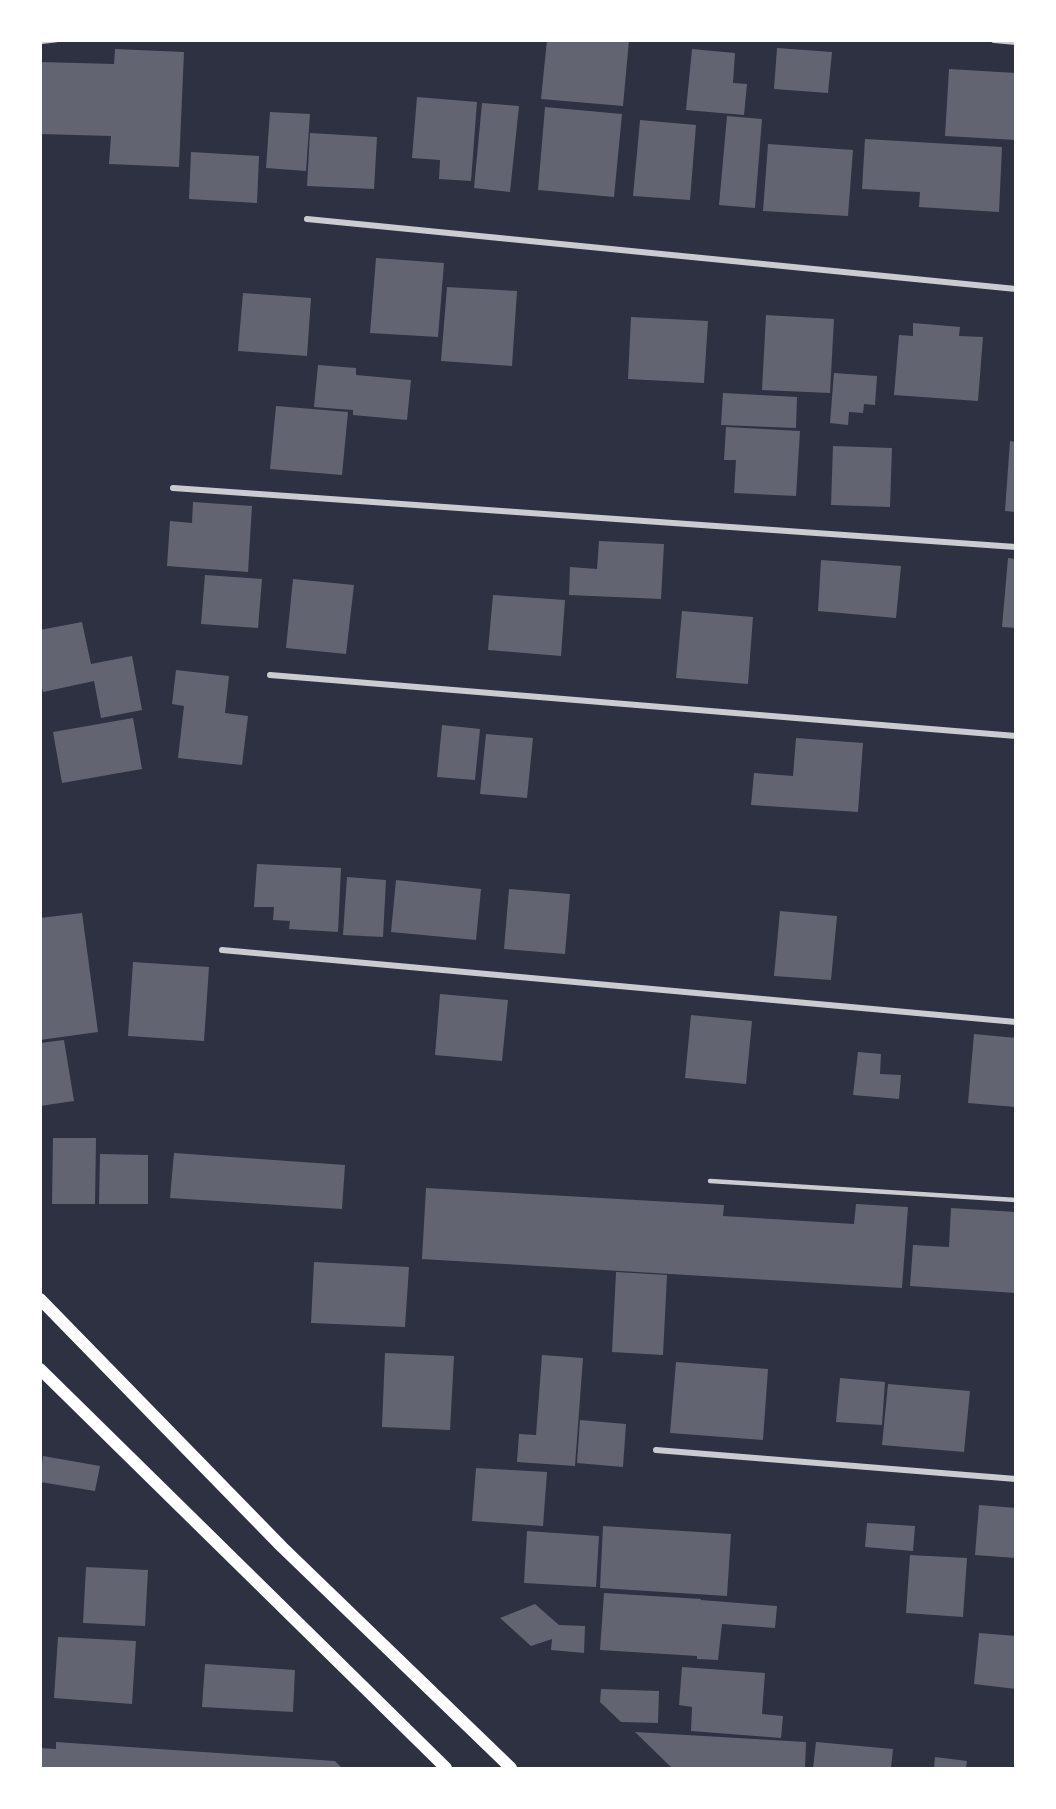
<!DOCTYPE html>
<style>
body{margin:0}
#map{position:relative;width:1056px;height:1809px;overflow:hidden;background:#2d3142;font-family:Raleway,sans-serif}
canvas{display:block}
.frame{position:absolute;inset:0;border:42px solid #fff;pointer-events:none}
</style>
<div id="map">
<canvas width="1056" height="1809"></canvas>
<div class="frame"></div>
</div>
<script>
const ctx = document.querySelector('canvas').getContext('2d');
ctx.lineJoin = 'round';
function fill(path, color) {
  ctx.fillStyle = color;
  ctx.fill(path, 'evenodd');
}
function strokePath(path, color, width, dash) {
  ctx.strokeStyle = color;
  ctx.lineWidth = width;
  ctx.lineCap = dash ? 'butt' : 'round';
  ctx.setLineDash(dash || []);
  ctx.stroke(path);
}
fill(new Path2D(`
 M 547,40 L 629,40 L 623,106 L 541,99 Z
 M 777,48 L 832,52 L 828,93 L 774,89 Z
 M 115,49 L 184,52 L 179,167 L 109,164 L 111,136 L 40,134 L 40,62 L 114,64 Z
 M 692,49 L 735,53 L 733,83 L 747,84 L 744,115 L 686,110 Z
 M 949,69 L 1016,73 L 1016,140 L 945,136 Z
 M 417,97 L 477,102 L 471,181 L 439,179 L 440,160 L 412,158 Z
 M 482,103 L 519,106 L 510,192 L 474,188 Z
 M 545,107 L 622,114 L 614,197 L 538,190 Z
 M 270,112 L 310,114 L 306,171 L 266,168 Z
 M 727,116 L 762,119 L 755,208 L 719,205 Z
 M 640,120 L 696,125 L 690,200 L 633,196 Z
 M 310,133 L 377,137 L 374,189 L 307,186 Z
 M 865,139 L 1002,147 L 999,212 L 919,207 L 920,192 L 862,189 Z
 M 768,144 L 853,150 L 848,216 L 763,211 Z
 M 191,152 L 259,156 L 257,203 L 189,199 Z
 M 376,258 L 444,263 L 438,337 L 370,333 Z
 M 447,287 L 517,291 L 512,366 L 441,361 Z
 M 243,293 L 311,298 L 307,356 L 238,351 Z
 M 766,315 L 834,319 L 830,393 L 762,390 Z
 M 631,317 L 708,321 L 704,383 L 628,379 Z
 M 913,323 L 960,327 L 959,336 L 983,337 L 978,401 L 894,395 L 899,335 L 913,336 Z
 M 318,365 L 356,368 L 356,375 L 411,380 L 407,420 L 353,415 L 353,410 L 314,407 Z
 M 834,373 L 877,376 L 875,405 L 864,404 L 863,413 L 849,412 L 848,425 L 830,423 Z
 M 723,393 L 797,397 L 796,428 L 721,425 Z
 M 276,406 L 348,412 L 342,475 L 270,469 Z
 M 726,427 L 800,431 L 796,496 L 734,493 L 736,460 L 724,460 Z
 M 1010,441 L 1016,442 L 1016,512 L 1005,511 Z
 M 833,446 L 892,448 L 890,507 L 831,505 Z
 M 193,502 L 252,506 L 248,572 L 167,566 L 170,521 L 192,523 Z
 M 599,541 L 664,544 L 661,599 L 569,595 L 570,567 L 597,569 Z
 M 1008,558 L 1016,559 L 1016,628 L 1002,627 Z
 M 821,560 L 901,566 L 896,618 L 818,611 Z
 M 205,575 L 262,579 L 258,628 L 201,624 Z
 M 293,579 L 354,585 L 346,654 L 286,648 Z
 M 493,595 L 565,600 L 561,656 L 488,650 Z
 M 682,611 L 753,617 L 748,684 L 676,678 Z
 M 82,622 L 91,664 L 132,656 L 142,710 L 101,718 L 94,681 L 43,692 L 40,678 L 40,630 Z
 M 176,670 L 229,676 L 225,713 L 248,716 L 242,765 L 178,758 L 184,706 L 172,704 Z
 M 133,718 L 142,769 L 62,783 L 53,732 Z
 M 442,725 L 480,729 L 475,780 L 437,777 Z
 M 486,734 L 533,738 L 527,798 L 480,794 Z
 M 796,738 L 863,743 L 858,812 L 751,805 L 754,773 L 793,776 Z
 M 257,864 L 341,868 L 338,932 L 289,929 L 290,921 L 273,920 L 274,907 L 254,907 Z
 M 347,877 L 386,880 L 383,937 L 343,935 Z
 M 396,880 L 481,889 L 476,940 L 391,932 Z
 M 509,889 L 570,894 L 565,954 L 504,949 Z
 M 780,911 L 837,916 L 831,980 L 774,976 Z
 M 82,913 L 98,1032 L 40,1040 L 40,918 Z
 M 133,962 L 209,967 L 204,1041 L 128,1036 Z
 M 440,994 L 508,1000 L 502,1061 L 435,1055 Z
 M 691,1015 L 752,1021 L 746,1084 L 685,1078 Z
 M 974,1034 L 1016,1038 L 1016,1107 L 968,1103 Z
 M 64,1040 L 74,1101 L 40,1106 L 40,1043 Z
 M 858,1052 L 881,1054 L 880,1074 L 901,1075 L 899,1099 L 853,1095 Z
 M 53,1138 L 96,1138 L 95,1204 L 52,1204 Z
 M 174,1153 L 345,1165 L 342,1209 L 170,1198 Z
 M 100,1154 L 148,1155 L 148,1204 L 99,1204 Z
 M 426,1188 L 724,1205 L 723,1216 L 854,1224 L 856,1204 L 908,1207 L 902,1288 L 422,1259 Z
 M 951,1208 L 1016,1212 L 1016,1293 L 910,1286 L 913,1245 L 949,1247 Z
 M 314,1262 L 409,1267 L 405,1327 L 311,1323 Z
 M 616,1272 L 667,1275 L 663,1355 L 612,1352 Z
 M 385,1353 L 454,1356 L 450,1430 L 382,1427 Z
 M 542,1355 L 583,1358 L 575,1466 L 517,1462 L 519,1434 L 536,1435 Z
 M 676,1362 L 768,1369 L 763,1440 L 670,1433 Z
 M 840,1378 L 885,1382 L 882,1425 L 836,1422 Z
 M 888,1384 L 970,1391 L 964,1452 L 882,1445 Z
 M 580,1420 L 626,1424 L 623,1467 L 577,1463 Z
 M 43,1456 L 100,1466 L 95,1491 L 40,1482 Z
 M 476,1468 L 547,1472 L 543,1526 L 472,1521 Z
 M 979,1505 L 1016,1508 L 1016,1558 L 975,1555 Z
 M 867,1523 L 915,1526 L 913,1551 L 865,1547 Z
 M 603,1526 L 731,1534 L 727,1596 L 600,1588 Z
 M 527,1531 L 599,1536 L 596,1587 L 524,1583 Z
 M 910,1555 L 967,1558 L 963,1617 L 906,1613 Z
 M 86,1567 L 148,1570 L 145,1626 L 83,1623 Z
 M 604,1593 L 701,1599 L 700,1612 L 701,1600 L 777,1606 L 775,1628 L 722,1624 L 718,1660 L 697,1659 L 697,1656 L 600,1650 Z
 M 535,1604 L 559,1625 L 585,1626 L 584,1653 L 551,1650 L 552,1639 L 531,1646 L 500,1618 Z
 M 979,1633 L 1016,1636 L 1016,1689 L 974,1684 Z
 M 58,1637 L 136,1641 L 132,1704 L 54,1698 Z
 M 205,1664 L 295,1670 L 293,1712 L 202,1707 Z
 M 682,1667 L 765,1673 L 762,1714 L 783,1716 L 781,1738 L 691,1731 L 692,1707 L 679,1705 Z
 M 601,1689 L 659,1691 L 658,1723 L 621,1722 L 600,1702 Z
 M 635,1732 L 806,1742 L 805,1768 L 672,1768 Z
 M 56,1742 L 335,1761 L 342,1768 L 40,1768 L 40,1748 L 56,1749 Z
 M 816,1742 L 893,1749 L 891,1768 L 813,1768 Z
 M 935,1757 L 967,1761 L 966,1768 L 934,1768 Z`), '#626471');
strokePath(new Path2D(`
 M 40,42 L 57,40
 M 710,1181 L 1016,1200`), '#caccd0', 4.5);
strokePath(new Path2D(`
 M 994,40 L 1016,42
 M 307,219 L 1016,289
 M 173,488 L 1016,547
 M 270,675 L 1016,736
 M 222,950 L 1016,1022
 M 656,1450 L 1016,1479`), '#caccd0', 6);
strokePath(new Path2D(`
 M 40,1299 L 282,1547 L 511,1768
 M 40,1369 L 446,1768`), '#fff', 12);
</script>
